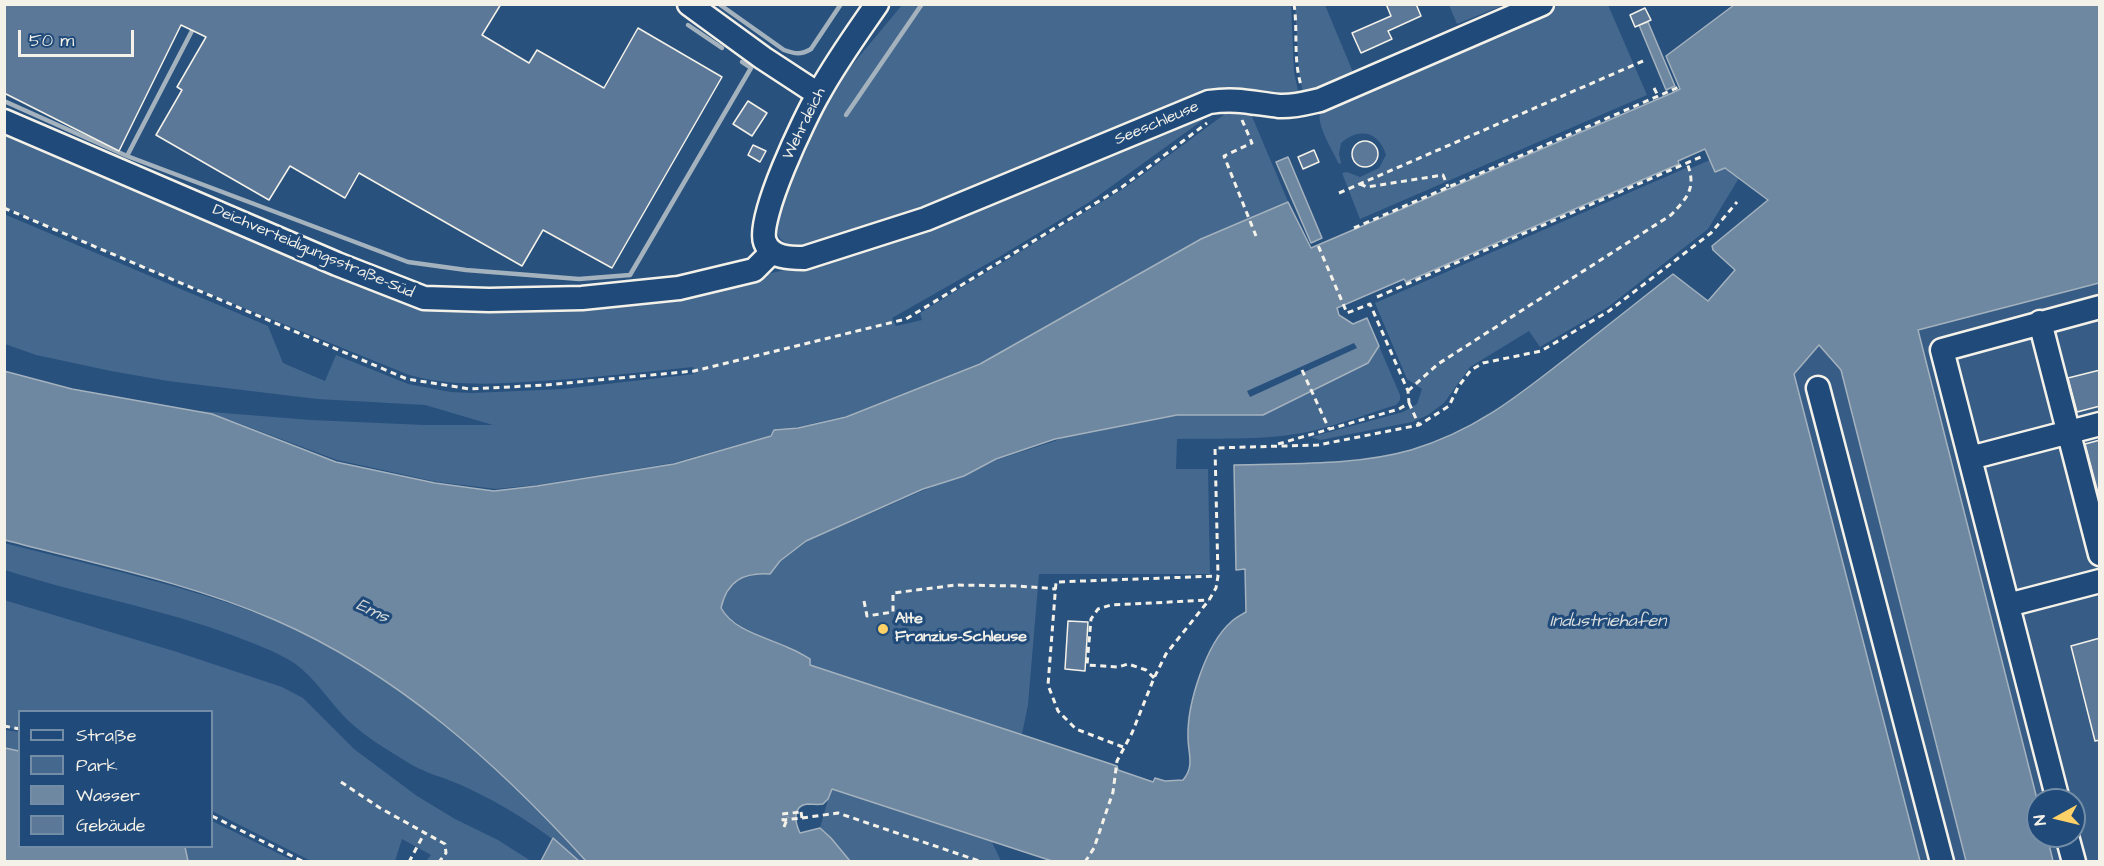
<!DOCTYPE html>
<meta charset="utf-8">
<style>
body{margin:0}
#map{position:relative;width:2104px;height:866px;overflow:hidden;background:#28517e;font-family:"Architects Daughter",sans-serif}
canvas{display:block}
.frame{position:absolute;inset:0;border:6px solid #f4f1e8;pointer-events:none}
.legend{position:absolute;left:18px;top:710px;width:195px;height:138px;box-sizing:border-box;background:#1f4a7a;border:2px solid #748da6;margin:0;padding:8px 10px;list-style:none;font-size:18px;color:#f4f1e8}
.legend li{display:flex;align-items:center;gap:12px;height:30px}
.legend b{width:30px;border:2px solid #748da6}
.north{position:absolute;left:2026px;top:788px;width:60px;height:60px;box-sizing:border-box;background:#1f4a7a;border:2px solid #748da6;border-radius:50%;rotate:262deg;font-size:16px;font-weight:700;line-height:24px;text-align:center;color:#f4f1e8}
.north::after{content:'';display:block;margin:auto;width:21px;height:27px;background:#ffd166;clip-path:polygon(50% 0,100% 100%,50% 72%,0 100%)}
.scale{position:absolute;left:18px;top:30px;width:116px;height:27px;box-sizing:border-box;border:3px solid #f4f1e8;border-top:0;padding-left:8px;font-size:18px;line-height:21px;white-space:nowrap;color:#f4f1e8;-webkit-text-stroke:4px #1f4a7a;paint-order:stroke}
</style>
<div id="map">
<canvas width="2104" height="866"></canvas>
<div class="frame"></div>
<ul class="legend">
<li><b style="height:8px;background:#1f4a7a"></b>Straße</li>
<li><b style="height:16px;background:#45688e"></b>Park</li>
<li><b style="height:16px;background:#6e88a2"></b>Wasser</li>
<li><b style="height:16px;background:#5b7899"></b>Gebäude</li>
</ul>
<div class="north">N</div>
<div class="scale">50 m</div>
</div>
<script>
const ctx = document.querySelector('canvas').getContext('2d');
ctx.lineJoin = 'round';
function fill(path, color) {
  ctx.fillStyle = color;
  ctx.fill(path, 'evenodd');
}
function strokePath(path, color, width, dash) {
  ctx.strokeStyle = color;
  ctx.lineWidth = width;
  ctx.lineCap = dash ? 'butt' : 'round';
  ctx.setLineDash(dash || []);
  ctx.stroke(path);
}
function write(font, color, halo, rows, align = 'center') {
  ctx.font = font + ' "Architects Daughter",sans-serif';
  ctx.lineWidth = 6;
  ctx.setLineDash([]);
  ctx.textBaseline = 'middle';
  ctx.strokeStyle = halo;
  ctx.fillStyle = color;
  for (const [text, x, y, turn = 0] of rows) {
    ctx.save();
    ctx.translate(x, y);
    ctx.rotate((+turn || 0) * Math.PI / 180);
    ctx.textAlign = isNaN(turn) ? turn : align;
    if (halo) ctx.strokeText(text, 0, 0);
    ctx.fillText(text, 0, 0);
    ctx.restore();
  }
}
fill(new Path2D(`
 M 2099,283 L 2099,861 L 1920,861 L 1794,374 L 1819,345 L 1922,350 L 1918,330 ZM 2038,800 L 2074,800 L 2074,836 L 2038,836 Z`), '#375d86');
fill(new Path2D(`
 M 902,5 L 1291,5 L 1294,72 L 1298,91 C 1287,99 1271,94 1258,93 L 924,213 L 798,249 C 775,241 773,230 776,206 L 823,100 Z
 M 1295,5 L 1325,5 L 1355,77 L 1304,99 L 1299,73 Z
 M 1449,5 L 1504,5 L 1457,24 Z
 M 1560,5 L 1608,5 L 1647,95 L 1360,219 L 1342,173 L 1347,172 L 1360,177 L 1379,168 L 1386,155 C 1379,131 1359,127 1341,143 L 1339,154 L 1341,163 L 1339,164 C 1333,151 1314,122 1321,109 Z
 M 1233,108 L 1251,114 L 1292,211 L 1112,311 L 846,416 L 797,427 L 776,429 L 769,436 L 673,463 L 537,485 L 496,489 L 437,482 L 337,460 L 230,420 L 198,411 L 311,420 L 425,425 L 493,425 L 425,405 L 317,399 L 168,381 L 111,371 L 36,355 L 5,344 L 4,214 L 268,326 L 283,363 L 325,381 L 336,355 L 408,384 L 451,392 L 472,393 L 563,389 L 694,374 L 693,367 C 642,372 592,378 541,381 C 496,384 453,387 409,375 L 143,267 L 5,208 L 5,128 L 405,296 L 742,280 L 810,264 L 1203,115 L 1203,120 L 1091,201 L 999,257 L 892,318 L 896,326 L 922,320 L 920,313 L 1126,187 Z
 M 1710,160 L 1715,172 L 1725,168 L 1739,178 L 1708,229 L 1608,307 L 1540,347 L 1529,331 L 1470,367 L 1444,403 L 1428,415 L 1412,422 L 1320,440 L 1311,437 L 1403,412 L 1417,404 L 1422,389 L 1407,379 L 1375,303 L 1686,168 L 1687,170 Z
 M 1379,346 L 1400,395 L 1400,400 L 1396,405 C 1370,413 1343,423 1316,430 C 1271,441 1222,438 1177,439 L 1176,469 L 1208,469 L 1210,574 L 1039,574 L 1028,705 L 1022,734 L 809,665 L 810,659 C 785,644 737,632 721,608 C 729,582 744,573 770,574 L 780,562 L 807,541 L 943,482 L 965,476 L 996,460 L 1055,441 L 1089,421 L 1273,395 Z
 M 4,543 C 94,566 185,585 272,619 C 393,666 500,765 586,861 L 579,861 C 543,829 505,805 461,785 C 443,777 424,773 407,762 C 388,750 367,738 351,723 C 329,703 316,677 291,661 C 274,651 255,644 237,637 C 161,608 81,595 5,570 Z
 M 4,600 L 177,652 L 282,687 L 303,698 L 354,749 L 417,796 L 455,819 L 498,840 L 531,861 L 426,861 L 431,855 L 402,839 L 395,861 L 311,861 L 212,811 L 212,712 L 20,712 L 19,730 L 5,727 Z
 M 5,730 L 19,732 L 19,751 L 5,748 Z
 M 831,789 L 992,842 L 1001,861 L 850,861 L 831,838 L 820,828 Z
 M 212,821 L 294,861 L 188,861 L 185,846 L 212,846 Z`), '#45688e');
const water = new Path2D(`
 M 1734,5 L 2099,5 L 2099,283 L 1918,330 L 2038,803 L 2038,836 L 2047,836 L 2053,861 L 1966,861 L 1841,370 L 1819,345 L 1794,374 L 1920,861 L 1052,861 L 832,789 L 828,799 L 823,804 C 818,805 813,804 807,804 C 792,806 795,823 800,833 L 820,828 L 831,838 L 850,861 L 586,861 C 498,764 397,673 275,620 C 190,583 95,564 5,540 L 4,371 L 72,389 L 212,414 L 336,462 L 435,483 L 494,491 L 537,486 L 674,464 L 771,436 L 774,430 L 798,428 L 846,417 L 980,364 L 1201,239 L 1288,202 L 1311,248 L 1672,93 L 1680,89 L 1666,56 ZM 1705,149 L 1715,172 L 1725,168 L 1768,200 L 1712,246 L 1713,250 L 1735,270 L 1708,301 L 1673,274 C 1639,301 1604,328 1569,356 C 1518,396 1475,431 1411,450 C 1354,466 1293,463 1234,465 L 1236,570 L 1245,569 L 1246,612 C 1241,615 1235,618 1231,622 C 1206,644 1187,704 1188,737 C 1188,754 1195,766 1183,780 L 1165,781 L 1155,778 L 1153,782 L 1118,770 L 1117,766 L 810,665 L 810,659 C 803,655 797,651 789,648 C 766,637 734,631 721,608 C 727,581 744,572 770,574 L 780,561 L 806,541 L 923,489 L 964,476 L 996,459 L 1055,439 L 1177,415 L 1263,415 L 1368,363 L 1379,346 L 1367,318 L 1353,324 L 1339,315 L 1337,308 L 1404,279 L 1406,282 L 1679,164 L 1678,161 Z
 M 1648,22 L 1675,86 L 1666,90 L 1639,25 Z
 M 1288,157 L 1322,238 L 1311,243 L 1276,162 Z
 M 5,748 L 19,751 L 20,846 L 185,847 L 188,861 L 5,861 Z
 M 553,838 L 579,861 L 541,861 Z`);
fill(water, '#6e88a2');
strokePath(water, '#a4b2be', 1.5);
fill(new Path2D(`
 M 1354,343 L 1357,348 L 1250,397 L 1247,391 Z`), '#28517e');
strokePath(new Path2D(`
 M 719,4 L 784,50 C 795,54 801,55 811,49 L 841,4
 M 688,25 L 722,48
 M 4,101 L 127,156 L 408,262 L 466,270 L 579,279 L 630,275 L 751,68 L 742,62
 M 846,115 L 922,4
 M 127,156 L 195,25`), '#a4b2be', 4.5);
const building = new Path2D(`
 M 4,4 L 501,4 L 482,35 L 529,63 L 537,50 L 604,88 L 638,28 L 722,77 L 612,268 L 543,230 L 522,266 L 359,173 L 345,198 L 290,166 L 269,200 L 156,135 L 182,90 L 177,87 L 206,37 L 181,25 L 119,151 L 4,93 Z
 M 1386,4 L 1416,4 L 1421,16 L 1388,31 L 1392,39 L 1361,53 L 1352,33 L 1391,16 Z
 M 1645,8 L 1651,20 L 1635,27 L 1630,15 Z
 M 748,101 L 767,113 L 752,136 L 733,124 Z
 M1352 154a13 13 0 1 1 26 0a13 13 0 1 1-26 0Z
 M 753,145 L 766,151 L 760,162 L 748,155 Z
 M 1314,150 L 1319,162 L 1303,169 L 1298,157 Z
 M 2100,370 L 2100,406 L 2077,412 L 2068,378 Z
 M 2100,440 L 2100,493 L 2098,493 L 2085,444 Z
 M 1068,621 L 1088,622 L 1085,671 L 1065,669 Z
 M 2100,638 L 2100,740 L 2095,741 L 2071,646 Z`);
fill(building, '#5b7899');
strokePath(building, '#f4f1e8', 1.5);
const minor = new Path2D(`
 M 689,4 L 763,58 L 818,94
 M 877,4 C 857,33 836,62 819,93 C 805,117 756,219 765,242 C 771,258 790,258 804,258 L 926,219 L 1209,102 C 1237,98 1252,103 1279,106 C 1293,107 1307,103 1320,100 L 1542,4
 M 4,121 L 337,264 L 424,298 L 489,300 L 582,298 L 679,288 L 754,270 L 772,252
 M 2040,322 L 2100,554
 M 1818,388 L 1942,862
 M 1970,458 L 2100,424
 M 2008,605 L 2100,581
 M 2058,800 L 1942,350 L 2100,307
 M 2067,836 L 2074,862`);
strokePath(minor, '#f4f1e8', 27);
strokePath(new Path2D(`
 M 1294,4 C 1298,31 1293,59 1301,85
 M 1654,88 L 1658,96
 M 1242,120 L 1252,143 L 1224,156 L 1256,236
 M 1360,184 L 1367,187 L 1443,175 L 1448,187
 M 1339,193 L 1643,61
 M 4,208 L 407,379 L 470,389 L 546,385 L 694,371 L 906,319 L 1122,187 L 1207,123
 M 1354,228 L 1679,87
 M 1377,297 L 1703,156
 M 1302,370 L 1329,429
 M 1408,391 L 1438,364 L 1671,215 C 1687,198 1697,188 1687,163
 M 1409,403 L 1419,425
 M 1278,444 L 1399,409 L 1409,403 L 1408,391 L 1370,304 L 1347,313 L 1317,243
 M 864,601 L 867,616 L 893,612 L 893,593 L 956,585 L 1019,586 L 1056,589
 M 1154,678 L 1146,670 L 1128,664 L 1118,667 L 1087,665 L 1091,619 L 1098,609 L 1111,605 L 1209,600
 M 4,726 L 20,729
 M 1123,747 L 1076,729 L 1058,711 L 1048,685 L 1056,582 L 1218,576
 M 341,782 L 380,808 L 445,844 L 446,853 L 439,862
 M 801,812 L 802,818 L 783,820 L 782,814 Z
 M 212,816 L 304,862
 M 802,818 L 838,813 L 982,862
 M 784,827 L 788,817
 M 409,862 L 425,832
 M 1085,862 L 1094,848 L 1113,792 L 1117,761 L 1132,733 L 1154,678 L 1166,654 L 1209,600 L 1216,588 L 1218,576 L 1215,448 L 1318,445 L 1419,425 L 1449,406 L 1458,387 L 1471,370 L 1483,363 L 1541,351 L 1609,311 L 1711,233 L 1737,202`), '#f4f1e8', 3, [6, 4.5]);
strokePath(minor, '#1f4a7a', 22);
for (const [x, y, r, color] of [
 [883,629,6,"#ffd166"]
]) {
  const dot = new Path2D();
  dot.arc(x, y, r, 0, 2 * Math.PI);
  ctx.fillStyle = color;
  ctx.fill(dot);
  strokePath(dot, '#1f4a7a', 2);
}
write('16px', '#f4f1e8', '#1f4a7a', [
 ["Wehrdeich",805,124,-64],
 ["Seeschleuse",1157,124,-23],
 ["Deichverteidigungsstraße-Süd",313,252,23]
]);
write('bold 16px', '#f4f1e8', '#1f4a7a', [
 ["Alte",895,620],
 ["Franzius-Schleuse",895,638]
], 'left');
write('italic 18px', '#d9dcda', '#1f4a7a', [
 ["Ems",372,612,26],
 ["Industriehafen",1608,622]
]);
</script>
